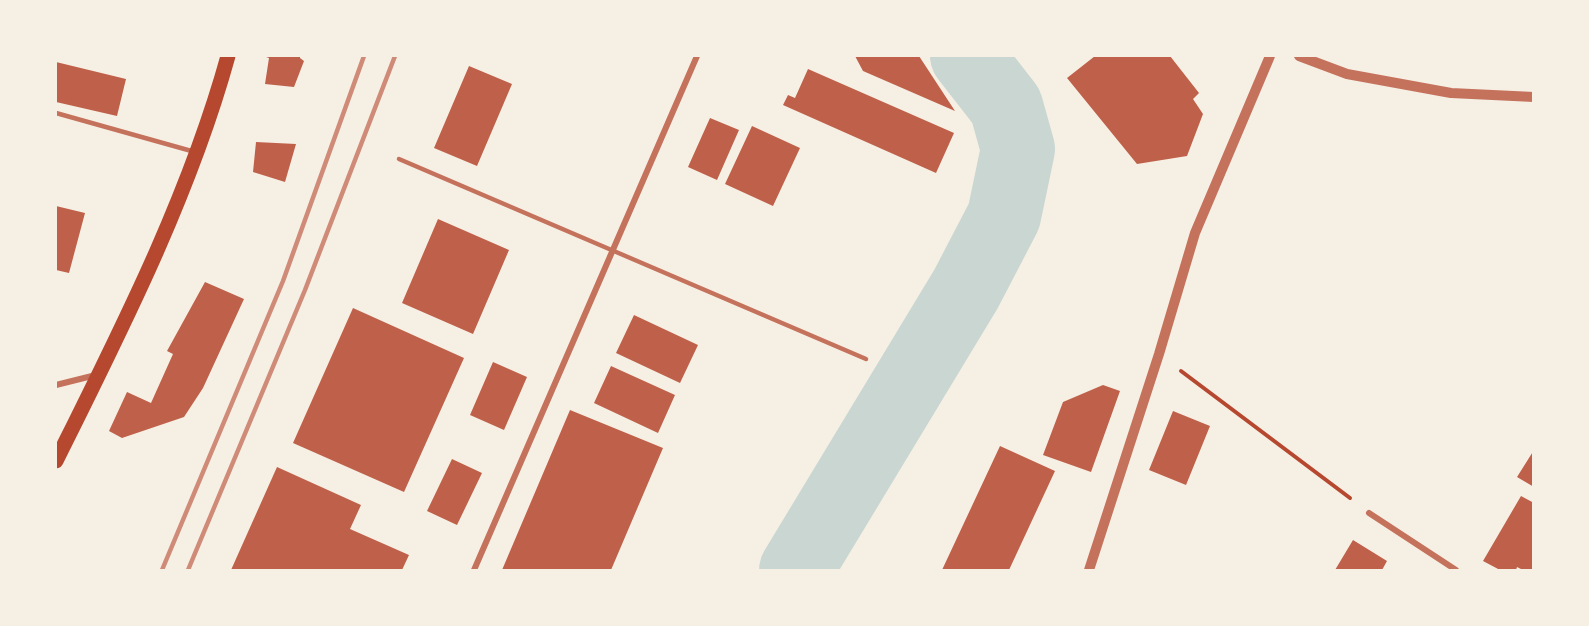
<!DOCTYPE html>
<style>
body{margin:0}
#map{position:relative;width:1589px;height:626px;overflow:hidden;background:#f6efe4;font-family:"Public Sans",sans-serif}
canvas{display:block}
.frame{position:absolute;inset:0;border:57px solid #f6efe4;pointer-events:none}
</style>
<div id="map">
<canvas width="1589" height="626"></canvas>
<div class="frame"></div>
</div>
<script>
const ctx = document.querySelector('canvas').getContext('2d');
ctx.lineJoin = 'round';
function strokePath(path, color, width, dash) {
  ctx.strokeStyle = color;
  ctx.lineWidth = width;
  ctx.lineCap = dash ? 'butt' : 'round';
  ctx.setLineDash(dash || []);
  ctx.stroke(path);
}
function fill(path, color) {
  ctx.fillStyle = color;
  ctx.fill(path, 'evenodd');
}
strokePath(new Path2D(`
 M 796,570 L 966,289 L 1004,216 L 1018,149 L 1006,106 L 967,56`), '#c9d6d2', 74);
fill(new Path2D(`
 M 263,56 L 300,56 L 300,58 L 304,61 L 294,87 L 265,84 L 269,58 Z
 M 855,56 L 919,56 L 955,111 L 863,71 Z
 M 1095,56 L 1170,56 L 1199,93 L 1193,99 L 1203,114 L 1187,156 L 1137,164 L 1067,78 Z
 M 56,62 L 126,79 L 117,116 L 56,102 Z
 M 469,66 L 512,84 L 477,166 L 434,148 Z
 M 808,69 L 954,133 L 936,173 L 783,105 L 788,95 L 795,98 Z
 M 710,118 L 739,130 L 717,180 L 688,167 Z
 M 752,126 L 800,148 L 773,206 L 725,184 Z
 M 256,142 L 296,144 L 285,182 L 253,172 Z
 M 56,206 L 85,213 L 69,273 L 56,270 Z
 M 438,219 L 509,250 L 473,334 L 402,303 Z
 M 205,282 L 244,299 L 203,388 L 184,417 L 122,438 L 109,431 L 127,392 L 151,403 L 173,354 L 167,351 Z
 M 353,308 L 464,358 L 404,492 L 293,443 Z
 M 634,315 L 698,345 L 680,383 L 616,353 Z
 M 493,362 L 527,377 L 504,430 L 470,415 Z
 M 611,366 L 675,395 L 658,433 L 594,403 Z
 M 1103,385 L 1120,391 L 1091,472 L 1043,455 L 1063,402 Z
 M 570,410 L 663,448 L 611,570 L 502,570 Z
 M 1173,411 L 1210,426 L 1186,485 L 1149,470 Z
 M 1000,446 L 1055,471 L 1009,570 L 942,570 Z
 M 1534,450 L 1534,487 L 1517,477 Z
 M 452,459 L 482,473 L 457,525 L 427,511 Z
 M 277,467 L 361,505 L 350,529 L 409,555 L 402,570 L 231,570 Z
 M 1521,496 L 1534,503 L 1534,567 L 1531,570 L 1523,570 L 1517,567 L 1516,570 L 1500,570 L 1483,561 Z
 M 1353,540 L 1387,561 L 1382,570 L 1335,570 Z`), '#bf614a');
strokePath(new Path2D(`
 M 1181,371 L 1350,498`), '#b5482f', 4);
strokePath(new Path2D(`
 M 56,113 L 195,152
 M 399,159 L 866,359`), '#c5725c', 4.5);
strokePath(new Path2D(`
 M 56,385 L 96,375
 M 1369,513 L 1456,570
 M 474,570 L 697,56`), '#c5725c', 6);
strokePath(new Path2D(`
 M 1299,56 L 1347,74 L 1451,93 L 1534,97
 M 1089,570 L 1159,354 L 1195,233 L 1270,56`), '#c5725c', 10);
strokePath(new Path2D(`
 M 56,461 C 121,330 189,197 228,56`), '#b5482f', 15);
strokePath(new Path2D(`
 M 162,570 L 283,281 L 364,56
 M 188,570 L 305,290 L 395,56`), '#cf8b77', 4.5);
</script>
